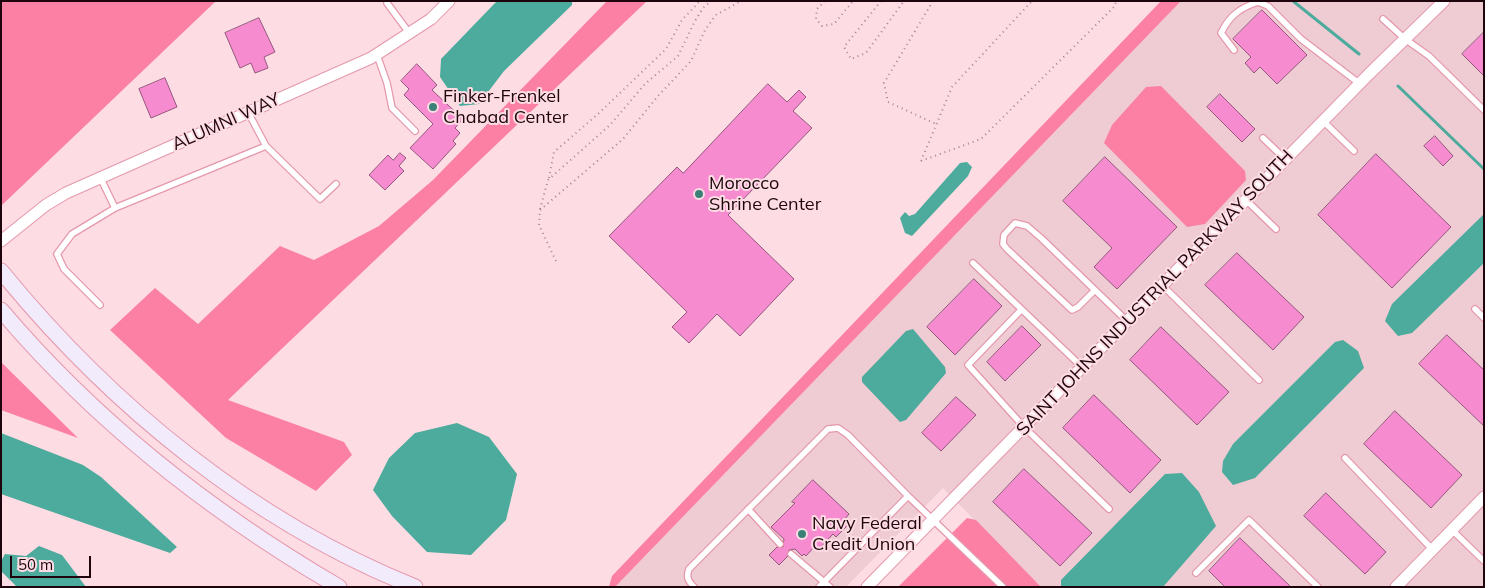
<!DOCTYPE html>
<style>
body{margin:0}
#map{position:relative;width:1485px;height:588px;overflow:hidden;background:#fddce3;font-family:Mulish,sans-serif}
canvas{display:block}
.frame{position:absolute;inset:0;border:2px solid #1e050d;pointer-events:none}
.scale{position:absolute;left:10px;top:556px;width:81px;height:22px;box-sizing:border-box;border:2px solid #1e050d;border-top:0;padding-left:6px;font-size:15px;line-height:18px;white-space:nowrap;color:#1e050d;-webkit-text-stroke:4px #fddce3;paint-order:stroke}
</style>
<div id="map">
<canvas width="1485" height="588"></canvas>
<div class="frame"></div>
<div class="scale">50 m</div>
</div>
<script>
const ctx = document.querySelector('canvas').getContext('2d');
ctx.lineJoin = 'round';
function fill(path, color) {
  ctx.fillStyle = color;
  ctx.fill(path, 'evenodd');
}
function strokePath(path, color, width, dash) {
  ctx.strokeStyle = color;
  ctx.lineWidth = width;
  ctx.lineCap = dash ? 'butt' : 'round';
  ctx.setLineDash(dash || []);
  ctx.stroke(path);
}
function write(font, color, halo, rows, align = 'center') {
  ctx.font = font + ' Mulish,sans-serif';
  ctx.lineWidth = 4;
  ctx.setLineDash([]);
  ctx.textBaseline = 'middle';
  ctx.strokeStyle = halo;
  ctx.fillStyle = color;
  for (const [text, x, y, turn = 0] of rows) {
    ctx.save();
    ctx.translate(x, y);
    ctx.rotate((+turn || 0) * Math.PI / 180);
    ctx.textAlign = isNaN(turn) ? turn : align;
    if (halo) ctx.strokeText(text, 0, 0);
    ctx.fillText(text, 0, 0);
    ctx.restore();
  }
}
fill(new Path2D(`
 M 1181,1 L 1484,1 L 1484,587 L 1041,587 L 943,488 L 846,587 L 615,587 Z`), '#efcbd3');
fill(new Path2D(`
 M 1,1 L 216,1 L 1,206 Z
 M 607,1 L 647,1 L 228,400 L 344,442 L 352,455 L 316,491 L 226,438 L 110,330 L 155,288 L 198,324 L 280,246 L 314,260 L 379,226 L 433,180 Z
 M 1161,1 L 1181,1 L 615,587 L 609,587 L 612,576 Z
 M 1161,86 L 1245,171 L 1246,180 L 1205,224 L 1187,227 L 1104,143 L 1112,125 L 1146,87 Z
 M 1,362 L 78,438 L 1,410 Z
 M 967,518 L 976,520 L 1041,587 L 898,587 Z`), '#fb80a4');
fill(new Path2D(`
 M 497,1 L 572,1 L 572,5 L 504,71 L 479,104 L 460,106 L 440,77 L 441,59 Z
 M 967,162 L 972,167 L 968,176 L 912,236 L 905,233 L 900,218 L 905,212 L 909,216 L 915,214 L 960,163 Z
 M 1484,214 L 1484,263 L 1412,333 L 1398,336 L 1385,321 L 1392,304 Z
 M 913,329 L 945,367 L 946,373 L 906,420 L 900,422 L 862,382 L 862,377 L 906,331 Z
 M 1343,340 L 1358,351 L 1364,368 L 1255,478 L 1233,485 L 1222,472 L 1223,461 L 1233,444 L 1335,342 Z
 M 457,423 L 489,437 L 517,474 L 506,520 L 471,555 L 427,552 L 392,516 L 373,490 L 389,458 L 415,433 Z
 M 1,433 L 83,465 L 101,477 L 177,547 L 170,553 L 1,494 Z
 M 1182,473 L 1199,492 L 1216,526 L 1163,587 L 1061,587 L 1061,580 L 1165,474 Z
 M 39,546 L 62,555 L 86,587 L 17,587 L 1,571 L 1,561 L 5,554 L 26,556 Z`), '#4cab9d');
strokePath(new Path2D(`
 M 1293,1 L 1359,54
 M 1398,86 L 1484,169`), '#4cab9d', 3);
const building = new Path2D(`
 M 1262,10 L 1307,55 L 1277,84 L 1260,67 L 1254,73 L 1245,63 L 1251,57 L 1233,39 Z
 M 259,18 L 275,52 L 264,57 L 268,68 L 255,73 L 251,63 L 240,68 L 225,33 Z
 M 1484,32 L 1484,76 L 1462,54 Z
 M 417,64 L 437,85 L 432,90 L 463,119 L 455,128 L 460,133 L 453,141 L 456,144 L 433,169 L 410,148 L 433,124 L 404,95 L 409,89 L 401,81 Z
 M 165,78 L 177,107 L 151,118 L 139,89 Z
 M 768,84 L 787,102 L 799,90 L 806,97 L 793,111 L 812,128 L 728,215 L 794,279 L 740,336 L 717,314 L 689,343 L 672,327 L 687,312 L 609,236 L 677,167 L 683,173 Z
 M 1220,94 L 1255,129 L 1242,142 L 1207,107 Z
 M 1435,136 L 1453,156 L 1443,166 L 1424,146 Z
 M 400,153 L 406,158 L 399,166 L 404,171 L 385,190 L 369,175 L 388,155 L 393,160 Z
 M 1376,154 L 1451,227 L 1392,288 L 1318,215 Z
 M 1105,157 L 1177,227 L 1117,289 L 1094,267 L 1112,248 L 1063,201 Z
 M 1237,253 L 1304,317 L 1273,350 L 1205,285 Z
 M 974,279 L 1002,306 L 955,355 L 927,327 Z
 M 1022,326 L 1041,345 L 1005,381 L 987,362 Z
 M 1161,327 L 1229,392 L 1197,425 L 1130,360 Z
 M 1447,335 L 1484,370 L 1484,426 L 1419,364 Z
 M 1094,395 L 1161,460 L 1130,493 L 1063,428 Z
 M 956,397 L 976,415 L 941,451 L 922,433 Z
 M 1395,411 L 1462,475 L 1431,508 L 1364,444 Z
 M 1024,469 L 1092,533 L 1060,566 L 993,502 Z
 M 813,480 L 849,514 L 845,519 L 850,523 L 836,537 L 833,534 L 817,551 L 814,547 L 806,556 L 804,554 L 802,556 L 795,549 L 789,550 L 787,557 L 779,565 L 769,555 L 777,547 L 783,547 L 784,539 L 771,527 L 795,503 L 792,502 Z
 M 1326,493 L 1386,552 L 1365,574 L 1304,516 Z
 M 1240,538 L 1291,587 L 1225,587 L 1209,571 Z`);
fill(building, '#f78bd0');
strokePath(building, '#94577d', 1);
const service = new Path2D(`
 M 387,3 L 410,34
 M 1383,19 L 1405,39 L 1429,56 L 1484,110
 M 1234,50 L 1221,33 C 1230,15 1240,8 1258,2 L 1268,6 L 1301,39 L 1360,84
 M 377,55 L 387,83 L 392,108 L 415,131
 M 248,112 L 266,146 L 320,199 L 336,184
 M 1323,121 L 1354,151
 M 1263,138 L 1285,159
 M 100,177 L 115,208
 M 1246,200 L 1276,229
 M 973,263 L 1082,367
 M 1162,285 L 1259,380
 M 1095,290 L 1078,307 L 1072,310 L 1007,249 L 1003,244 L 1004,235 L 1015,223 L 1027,226 L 1041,238 L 1127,321
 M 100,305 L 64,269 L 57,254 L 72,234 L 115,208 L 266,146
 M 1475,309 L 1484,318
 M 1021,310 L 968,365 L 1024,427 L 1109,509
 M 1345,458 L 1432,549
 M 748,509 L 780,544
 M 1452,530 L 1484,561
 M 791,554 L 830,587
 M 1196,573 L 1249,520 L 1318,587
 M 694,587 C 688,581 686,577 689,569 L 828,429 L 838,428 L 848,435 L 908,496
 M 819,587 L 908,496 L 1003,587`);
const minor = new Path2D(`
 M 1,241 L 46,205 L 66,193 L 371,58 L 431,19 L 449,1
 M 867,587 L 1369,74 L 1444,1
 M 1396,587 L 1484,497`);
const secondary = new Path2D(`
 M 1,271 C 111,406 253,522 415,587
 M 1,310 C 96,422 212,513 339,587`);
strokePath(service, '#e598ac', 8);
strokePath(minor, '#e598ac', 13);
strokePath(secondary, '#e598ac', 17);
strokePath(new Path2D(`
 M 825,1 L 817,9 L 816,19 L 822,26 L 834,24 L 853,1
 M 881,1 L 844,47 L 851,59 L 866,53 L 904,1
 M 933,1 L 884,83 L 888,102 L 936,124
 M 921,161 L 981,139 L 1115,6 L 1116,1
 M 921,161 L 952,87 L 1032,1
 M 549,178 L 554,152 L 598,114 L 666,49 L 682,20 L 700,1
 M 540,209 L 548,180 L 610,125 L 645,84 L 678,56 L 695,21 L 703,8 L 711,1
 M 556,261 L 539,225 L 540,210 L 623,139 L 658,96 L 691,61 L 705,30 L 716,15 L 741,1`), '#a5888f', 2, [1, 4]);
strokePath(service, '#fff', 5.5);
strokePath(minor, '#fff', 11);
strokePath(secondary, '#f2ebfc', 15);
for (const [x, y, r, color] of [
 [433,107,5,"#3c8177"],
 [699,194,5,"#3c8177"],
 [802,534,5,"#3c8177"]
]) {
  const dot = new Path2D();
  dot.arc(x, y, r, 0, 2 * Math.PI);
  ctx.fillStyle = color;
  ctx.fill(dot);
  strokePath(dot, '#fddce3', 2);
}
write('18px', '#1e050d', '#fddce3', [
 ["Finker-Frenkel",443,97],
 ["Chabad Center",443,118],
 ["Morocco",709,184],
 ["Shrine Center",709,205],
 ["Navy Federal",812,524],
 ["Credit Union",812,545]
], 'left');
write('18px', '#1e050d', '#fddce3', [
 ["ALUMNI WAY",226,122,-24],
 ["SAINT JOHNS INDUSTRIAL PARKWAY SOUTH",1155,293,-46]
]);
</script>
